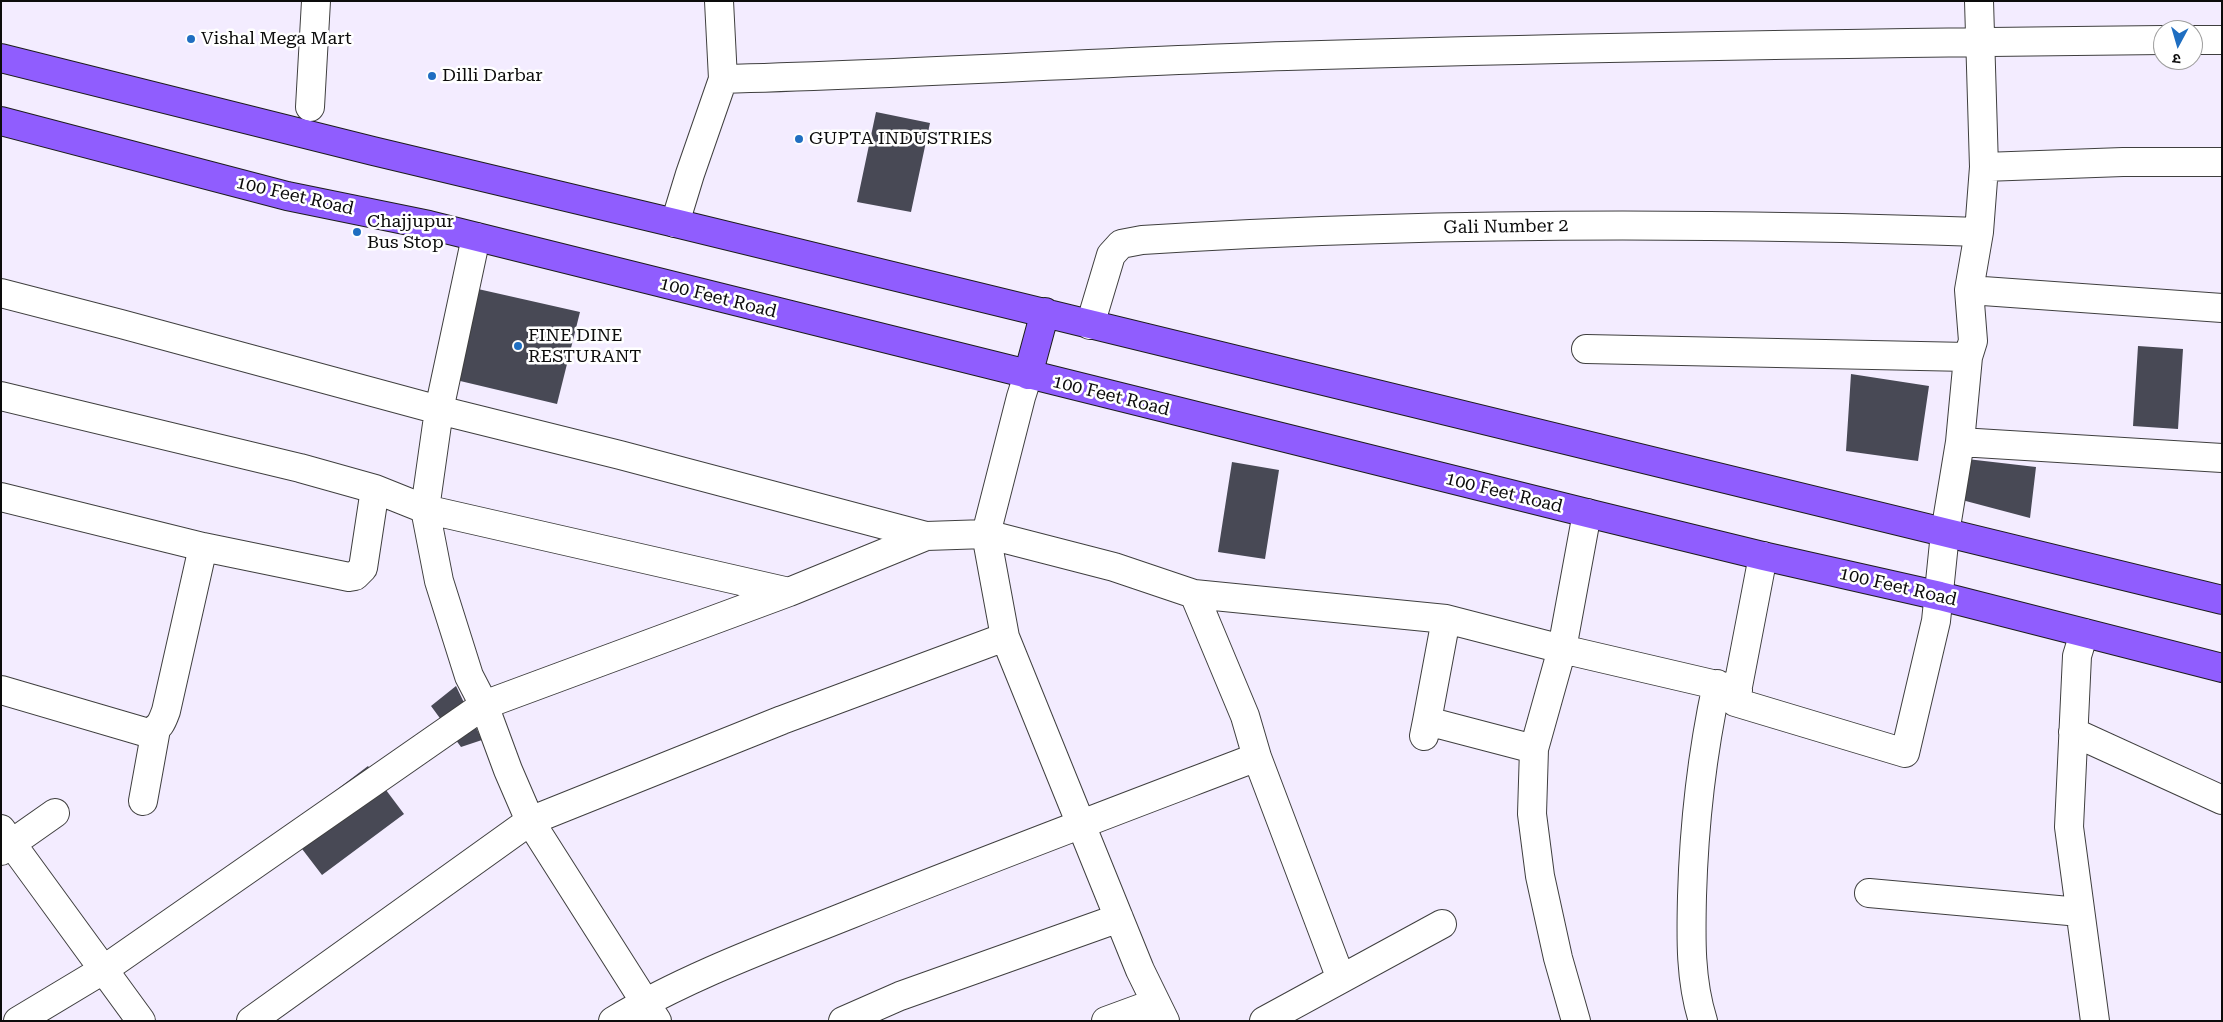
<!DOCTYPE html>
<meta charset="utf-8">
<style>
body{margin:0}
#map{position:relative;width:2223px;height:1022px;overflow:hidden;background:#f3ecff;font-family:"Roboto Serif","Noto Sans Devanagari",serif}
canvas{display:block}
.frame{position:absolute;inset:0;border:2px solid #0c0c0c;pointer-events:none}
.north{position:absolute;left:2153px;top:20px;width:50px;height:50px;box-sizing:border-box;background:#fff;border:1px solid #9e9e9e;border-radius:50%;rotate:186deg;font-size:14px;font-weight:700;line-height:20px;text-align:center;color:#0c0c0c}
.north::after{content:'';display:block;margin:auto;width:18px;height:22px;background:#1f6ec1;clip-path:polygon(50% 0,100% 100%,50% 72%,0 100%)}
</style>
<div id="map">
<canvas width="2223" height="1022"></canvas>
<div class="frame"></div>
<div class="north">उ</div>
</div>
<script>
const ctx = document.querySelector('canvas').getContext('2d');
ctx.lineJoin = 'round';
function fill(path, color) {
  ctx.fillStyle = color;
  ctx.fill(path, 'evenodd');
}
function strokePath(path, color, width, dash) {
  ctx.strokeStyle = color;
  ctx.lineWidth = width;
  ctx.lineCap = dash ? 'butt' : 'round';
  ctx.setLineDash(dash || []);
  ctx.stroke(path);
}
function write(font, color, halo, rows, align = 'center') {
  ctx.font = font + ' "Roboto Serif",serif';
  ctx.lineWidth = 5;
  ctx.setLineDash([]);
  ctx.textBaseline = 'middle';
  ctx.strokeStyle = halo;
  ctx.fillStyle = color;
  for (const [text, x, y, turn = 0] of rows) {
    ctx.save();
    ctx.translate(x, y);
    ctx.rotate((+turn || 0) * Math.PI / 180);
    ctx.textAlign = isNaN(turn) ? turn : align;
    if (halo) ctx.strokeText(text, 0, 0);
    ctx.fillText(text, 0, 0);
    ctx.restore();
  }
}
fill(new Path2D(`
 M 876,112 L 930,123 L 911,212 L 857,202 Z
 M 478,289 L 580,312 L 557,404 L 456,380 Z
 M 2138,346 L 2183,349 L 2178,429 L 2133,426 Z
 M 1851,374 L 1929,386 L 1918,461 L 1846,451 Z
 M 1967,459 L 2036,467 L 2030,518 L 1962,500 Z
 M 1232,462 L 1279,470 L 1265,559 L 1218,552 Z
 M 456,686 L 482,740 L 461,747 L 431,706 Z
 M 368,766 L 404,814 L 322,875 L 286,828 Z`), '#484955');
const minor = new Path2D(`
 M 2193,40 L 2222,40
 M 723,79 C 911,74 1099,62 1287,56 C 1579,47 1871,43 2163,40
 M 310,107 L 316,1
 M 1984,167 L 2123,162 L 2222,162
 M 675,223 L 690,174 L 723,79 L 719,1
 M 476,237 L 439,410 L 425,509 L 439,581 L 469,676 L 484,705 L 508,770 L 530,821 L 657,1021
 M 1969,290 L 2222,308
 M 1,293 L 121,324 L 439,410 L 620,455 L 926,536 L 986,534 L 1114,567 L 1194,594 L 1446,619 L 1562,649 L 1738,690
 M 1090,325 L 1111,255 L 1121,244 L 1142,240 C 1420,222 1700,222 1979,232
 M 1586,349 L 1968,357
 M 1028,375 L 1021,397 L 986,534 L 1005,637 L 1140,970 L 1165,1021
 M 1,396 L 300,468 L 375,489 L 425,509 L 789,592 L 926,536
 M 1960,442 L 2222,458
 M 1,497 L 203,547 L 349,577 L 355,576 L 363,568 L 375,489
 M 1763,556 L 1735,702 L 1905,753 L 1936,621 L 1945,533 L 1960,442 L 1968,357 L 1973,341 L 1969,290 L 1979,232 L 1984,167 L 1979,1
 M 1194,594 L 1245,716 L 1257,757 L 1341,979
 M 2084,633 L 2077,656 L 2069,827 L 2095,1021
 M 1,690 L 148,733 C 160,728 162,722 166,711 L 203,547
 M 1427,721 L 1446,619
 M 2073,732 L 2222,800
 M 1424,736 L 1427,721 L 1534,749
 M 143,801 L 156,729
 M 1,829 L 141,1021
 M 1,851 L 55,813
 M 1869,893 L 2080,912
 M 18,1021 L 103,970 L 484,705 L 789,592
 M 251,1021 L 530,821 L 782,720 L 1005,637
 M 613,1021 C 686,977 771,946 851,914 C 986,860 1121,809 1257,757
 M 843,1021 L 900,996 L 1119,918
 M 1106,1021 L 1155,1003
 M 1264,1021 L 1442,924
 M 1576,1021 L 1558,958 L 1540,876 L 1532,814 L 1534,749 L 1562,649 L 1587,513
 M 1703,1021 C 1690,980 1691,938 1692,896 C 1694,825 1702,754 1717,684`);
const major = new Path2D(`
 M 1,58 L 373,151 L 675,223 L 2222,600
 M 1,121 L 287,196 L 429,225 L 1587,513 L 1763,556 L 1940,596 L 2222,668
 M 1028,375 L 1045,312`);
strokePath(minor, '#3f3f3f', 30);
strokePath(major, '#1d1d1d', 30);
strokePath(minor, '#fff', 28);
strokePath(major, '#905dfe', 28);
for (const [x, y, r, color] of [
 [191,39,5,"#1f6ec1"],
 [432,76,5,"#1f6ec1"],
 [799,139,5,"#1f6ec1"],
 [357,232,5,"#1f6ec1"],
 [518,346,5,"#1f6ec1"]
]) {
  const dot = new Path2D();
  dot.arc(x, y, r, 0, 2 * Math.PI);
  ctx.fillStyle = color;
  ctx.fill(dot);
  strokePath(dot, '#fff', 2);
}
write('18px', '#0c0c0c', '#fff', [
 ["Vishal Mega Mart",201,39],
 ["Dilli Darbar",442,76],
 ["GUPTA INDUSTRIES",809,139],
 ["Chajjupur",367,222],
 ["Bus Stop",367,243],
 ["FINE DINE",528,336],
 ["RESTURANT",528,357]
], 'left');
write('18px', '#0c0c0c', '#fff', [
 ["100 Feet Road",295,196,13],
 ["Gali Number 2",1506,227,-1],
 ["100 Feet Road",718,298,14],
 ["100 Feet Road",1111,396,14],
 ["100 Feet Road",1504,493,14],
 ["100 Feet Road",1898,587,13]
]);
</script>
